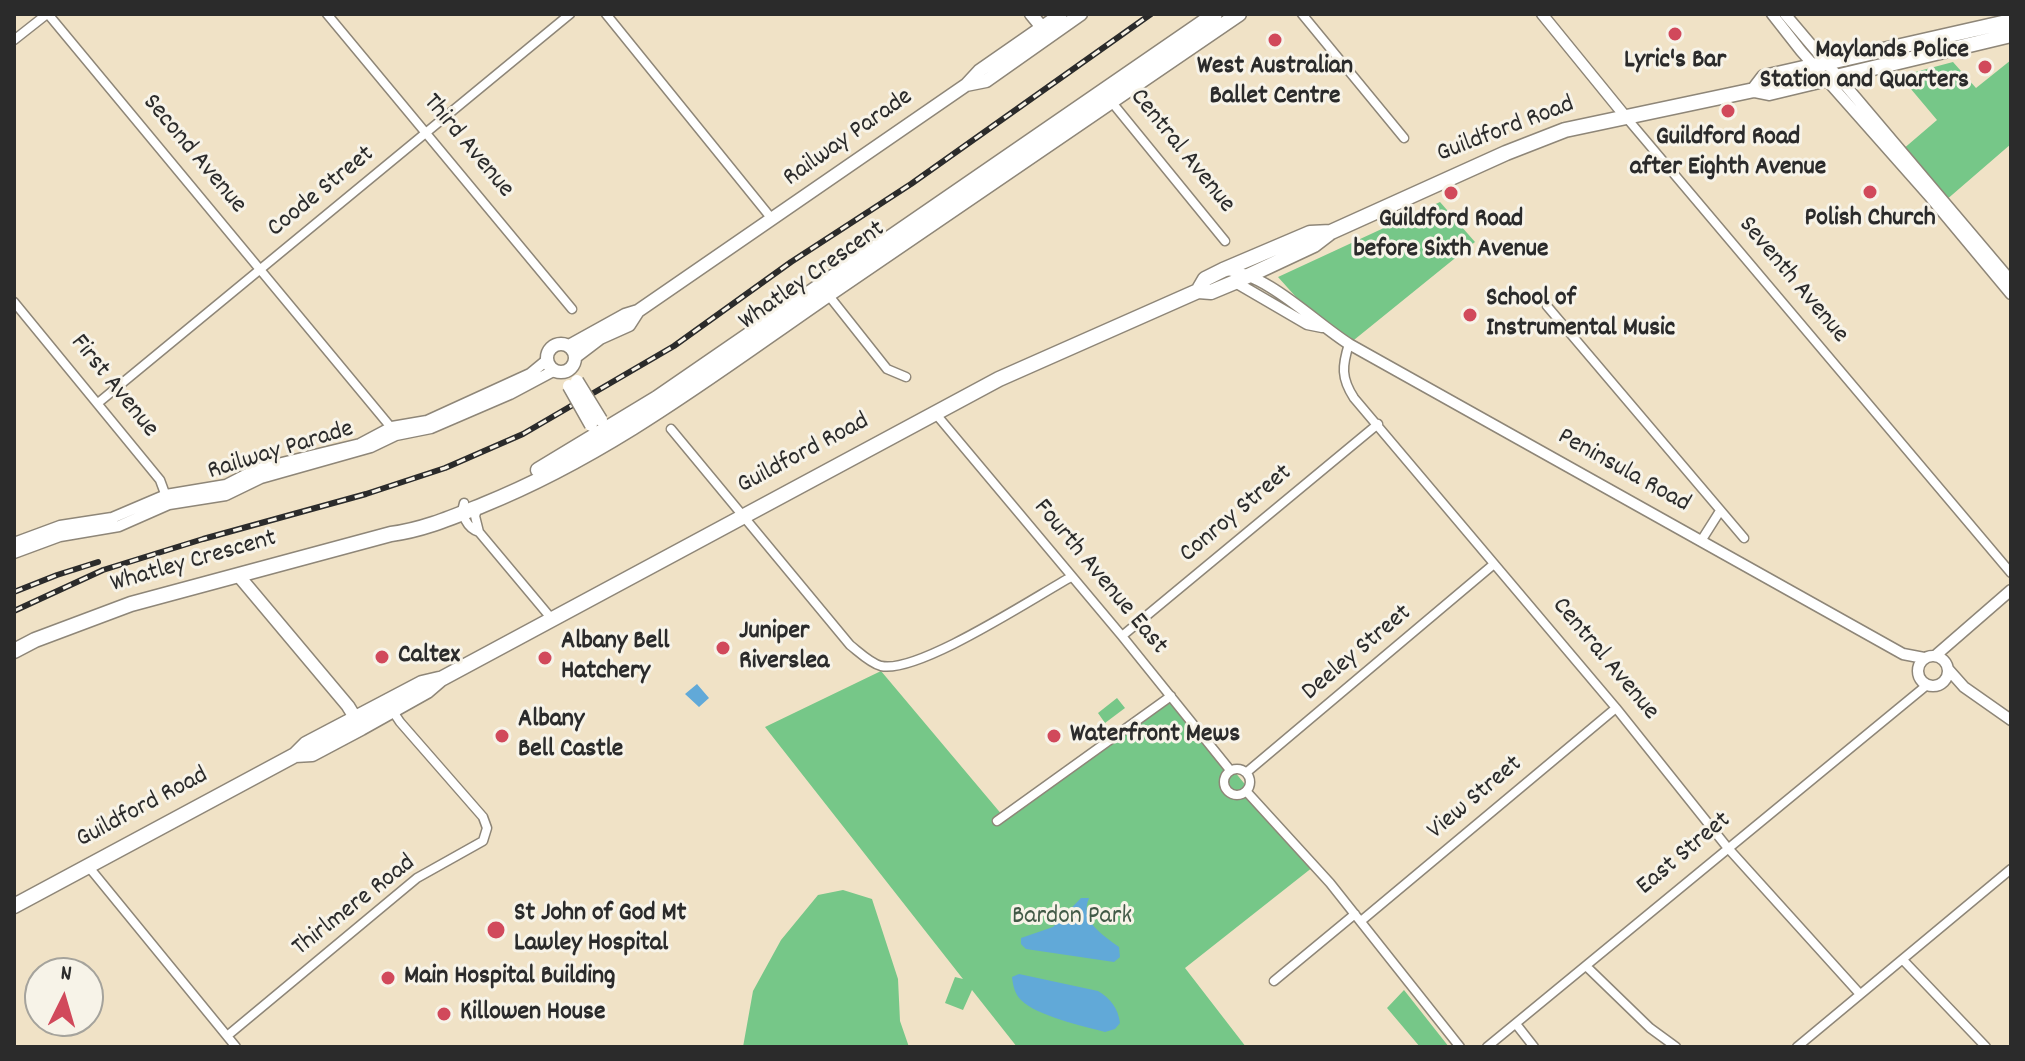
<!DOCTYPE html>
<style>
body{margin:0}
#map{position:relative;width:2025px;height:1061px;overflow:hidden;background:#f0e2c6;font-family:Dekko,sans-serif}
canvas{display:block}
.frame{position:absolute;inset:0;border:16px solid #2b2b2b;pointer-events:none}
.north{position:absolute;left:24px;top:957px;width:80px;height:80px;box-sizing:border-box;background:#f7f3e8;border:2px solid #a5a39c;border-radius:50%;rotate:5deg;font-size:22px;font-weight:700;line-height:32px;text-align:center;color:#2b2b2b}
.north::after{content:'';display:block;margin:auto;width:28px;height:36px;background:#d1495b;clip-path:polygon(50% 0,100% 100%,50% 72%,0 100%)}
</style>
<div id="map">
<canvas width="2025" height="1061"></canvas>
<div class="frame"></div>
<div class="north">N</div>
</div>
<script>
const ctx = document.querySelector('canvas').getContext('2d');
ctx.lineJoin = 'round';
function fill(path, color) {
  ctx.fillStyle = color;
  ctx.fill(path, 'evenodd');
}
function strokePath(path, color, width, dash) {
  ctx.strokeStyle = color;
  ctx.lineWidth = width;
  ctx.lineCap = dash ? 'butt' : 'round';
  ctx.setLineDash(dash || []);
  ctx.stroke(path);
}
function write(font, color, halo, rows, align = 'center') {
  ctx.font = font + ' Dekko,sans-serif';
  ctx.lineWidth = 6;
  ctx.setLineDash([]);
  ctx.textBaseline = 'middle';
  ctx.strokeStyle = halo;
  ctx.fillStyle = color;
  for (const [text, x, y, turn = 0] of rows) {
    ctx.save();
    ctx.translate(x, y);
    ctx.rotate((+turn || 0) * Math.PI / 180);
    ctx.textAlign = isNaN(turn) ? turn : align;
    if (halo) ctx.strokeText(text, 0, 0);
    ctx.fillText(text, 0, 0);
    ctx.restore();
  }
}
fill(new Path2D(`
 M 2011,60 L 2011,144 L 1945,201 L 1902,150 L 1937,120 L 1900,76 L 1953,62 L 1976,88 Z
 M 1440,202 L 1475,242 L 1349,344 L 1313,316 L 1278,277 Z
 M 881,671 L 1003,816 L 1174,698 L 1313,867 L 1185,968 L 1246,1047 L 1017,1047 L 972,990 L 963,1010 L 945,1003 L 955,977 L 963,979 L 765,727 Z
 M 1117,698 L 1125,708 L 1105,723 L 1098,713 Z
 M 843,890 L 872,899 L 898,979 L 900,1021 L 909,1047 L 743,1047 L 753,991 L 781,940 L 818,895 Z
 M 1404,990 L 1449,1047 L 1420,1047 L 1387,1008 Z`), '#76c788');
fill(new Path2D(`
 M 697,684 L 709,698 L 699,707 L 685,694 Z
 M 1081,898 L 1089,898 C 1079,921 1103,935 1119,947 L 1120,957 L 1114,962 L 1026,949 L 1021,944 L 1021,938 L 1053,927 Z
 M 1019,974 L 1098,991 C 1111,999 1118,1008 1120,1023 L 1115,1029 L 1105,1032 C 1083,1026 1037,1016 1021,1000 C 1015,994 1013,986 1012,977 Z`), '#61a9d8');
const minor = new Path2D(`
 M 48,14 L 394,431
 M 327,14 L 572,309
 M 606,14 L 772,219
 M 1302,14 L 1404,138
 M 14,40 L 47,14
 M 1110,100 L 1225,241
 M 1625,116 L 2011,573
 M 826,292 L 887,369 L 906,377
 M 14,302 L 160,480 L 167,499
 M 1547,306 L 1744,538
 M 1349,344 C 1342,366 1341,378 1354,398 L 1616,708 L 1727,847 L 1859,993
 M 98,403 L 570,14
 M 935,413 L 1122,636 L 1230,770
 M 671,429 L 850,645 C 859,652 870,663 881,666 C 918,674 1033,598 1071,577
 M 464,503 C 460,514 467,528 479,532 L 551,618
 M 478,507 L 475,516 L 479,532
 M 1701,541 L 1720,511
 M 1122,636 L 1378,424
 M1224 782a13 13 0 1 1 26 0a13 13 0 1 1-26 0Z
 M 1247,772 L 1494,564
 M 1246,791 L 1330,883 L 1460,1047
 M 997,821 L 1171,696
 M 88,866 L 236,1047
 M 1361,921 L 1616,708
 M 1903,960 L 1986,1047
 M 1586,966 L 1650,1028 L 1676,1047
 M 1274,981 L 1355,914
 M 1516,1024 L 1534,1047
 M 227,1036 L 417,878 L 483,841 L 487,828 L 483,817 L 400,722 L 396,716 L 395,707
 M 1487,1047 L 1927,685
 M 1797,1047 L 2011,869`);
const tertiary = new Path2D(`
 M 1542,14 L 1625,116
 M 1772,14 L 1801,51 L 1931,198 L 2011,294
 M 1785,14 L 2011,281
 M 1225,270 C 1267,273 1314,322 1349,344 L 1903,654 L 1924,658
 M 1235,282 L 1307,324 L 1322,327
 M 14,543 L 60,526 L 112,518 L 166,495 L 226,485 L 257,469 L 360,444 L 392,427 L 427,421 L 530,374 L 547,360
 M 14,553 L 60,536 L 119,526 L 169,504 L 226,495 L 261,478 L 371,447 L 396,435 L 431,428 L 510,394 L 555,370
 M1918 671a15 15 0 1 1 30 0a15 15 0 1 1-30 0Z
 M 1935,656 L 2011,590
 M 1948,669 L 1964,687 L 2011,720`);
const secondary = new Path2D(`
 M 1031,14 L 1045,31
 M 966,85 L 986,81 L 1081,14
 M547 358a14 14 0 1 1 28 0a14 14 0 1 1-28 0Z
 M 569,346 L 625,315 L 638,311 L 966,85 L 979,71 L 1061,14
 M 575,357 L 600,338 L 629,325 L 638,311
 M 238,575 L 348,706 L 359,724`);
const primary = new Path2D(`
 M 538,470 L 657,398 L 1215,14
 M 14,651 L 35,640 L 131,604 L 391,534 C 423,530 453,517 483,505 C 610,454 717,371 829,294 C 965,200 1102,107 1239,14`);
const trunk = new Path2D(`
 M 1754,90 L 1764,77 L 2011,21
 M 1198,291 L 1205,279 L 1223,270 L 1310,233 L 1331,232
 M 295,755 L 312,754 L 361,728 L 427,691 L 441,679 L 999,379 L 1198,291 L 1211,292 L 1235,282 L 1314,245 L 1331,232 L 1506,153 L 1565,130 L 1754,90 L 1769,93 L 2011,35
 M 14,906 L 295,755 L 306,744 L 422,683 L 439,679`);
strokePath(minor, '#8e8678', 11);
strokePath(tertiary, '#8e8678', 13);
strokePath(secondary, '#8e8678', 15);
strokePath(primary, '#8e8678', 17);
strokePath(trunk, '#8e8678', 17);
strokePath(minor, '#fff', 8);
strokePath(tertiary, '#fff', 10);
strokePath(secondary, '#fff', 12);
strokePath(primary, '#fff', 14);
strokePath(trunk, '#fff', 14);
const rail = new Path2D(`
 M 14,592 L 57,575 L 98,562
 M 14,611 L 103,570 L 203,539 L 366,494 L 445,468 L 523,434 L 674,346 L 791,262 L 911,184 L 1151,14`);
strokePath(rail, '#2b2b2b', 6);
strokePath(rail, '#f7f3e8', 3, [9]);
const secondaryBridge = new Path2D(`
 M 577,381 L 601,420
 M 569,386 L 591,425`);
strokePath(secondaryBridge, '#8e8678', 15, []);
strokePath(secondaryBridge, '#fff', 12);
for (const [x, y, r, color] of [
 [1675,34,8,"#d1495b"],
 [1275,40,8,"#d1495b"],
 [1985,67,8,"#d1495b"],
 [1728,111,8,"#d1495b"],
 [1870,192,8,"#d1495b"],
 [1451,193,8,"#d1495b"],
 [1470,315,8,"#d1495b"],
 [723,648,8,"#d1495b"],
 [382,657,8,"#d1495b"],
 [545,658,8,"#d1495b"],
 [502,736,8,"#d1495b"],
 [1054,736,8,"#d1495b"],
 [496,930,10,"#d1495b"],
 [388,978,8,"#d1495b"],
 [444,1014,8,"#d1495b"]
]) {
  const dot = new Path2D();
  dot.arc(x, y, r, 0, 2 * Math.PI);
  ctx.fillStyle = color;
  ctx.fill(dot);
  strokePath(dot, '#f7f3e8', 3);
}
write('bold 26px', '#2b2b2b', '#f7f3e8', [
 ["Maylands Police",1969,52,"right"],
 ["Station and Quarters",1969,82,"right"],
 ["Lyric's Bar",1675,62,"center"],
 ["West Australian",1275,68,"center"],
 ["Ballet Centre",1275,98,"center"],
 ["Guildford Road",1728,139,"center"],
 ["after Eighth Avenue",1728,169,"center"],
 ["Polish Church",1870,220,"center"],
 ["Guildford Road",1451,221,"center"],
 ["before Sixth Avenue",1451,251,"center"],
 ["School of",1486,300],
 ["Instrumental Music",1486,330],
 ["Juniper",739,633],
 ["Riverslea",739,663],
 ["Albany Bell",561,643],
 ["Hatchery",561,673],
 ["Caltex",398,657],
 ["Albany",518,721],
 ["Bell Castle",518,751],
 ["Waterfront Mews",1070,736],
 ["St John of God Mt",514,915],
 ["Lawley Hospital",514,945],
 ["Main Hospital Building",404,978],
 ["Killowen House",460,1014]
], 'left');
write('26px', '#2b2b2b', '#f7f3e8', [
 ["Guildford Road",1506,131,-21],
 ["Railway Parade",849,139,-35],
 ["Third Avenue",467,147,50],
 ["Central Avenue",1181,152,51],
 ["Second Avenue",193,155,50],
 ["Coode Street",322,193,-39],
 ["Whatley Crescent",813,277,-35],
 ["Seventh Avenue",1792,281,50],
 ["First Avenue",113,387,51],
 ["Railway Parade",281,452,-17],
 ["Guildford Road",804,455,-28],
 ["Peninsula Road",1623,472,29],
 ["Conroy Street",1237,515,-40],
 ["Whatley Crescent",194,563,-16],
 ["Fourth Avenue East",1099,578,50],
 ["Deeley Street",1358,654,-40],
 ["Central Avenue",1604,660,50],
 ["View Street",1476,799,-40],
 ["Guildford Road",143,809,-28],
 ["East Street",1685,855,-40],
 ["Thirlmere Road",355,907,-38]
]);
write('26px', '#425a47', '#f7f3e8', [
 ["Bardon Park",1072,918]
]);
</script>
